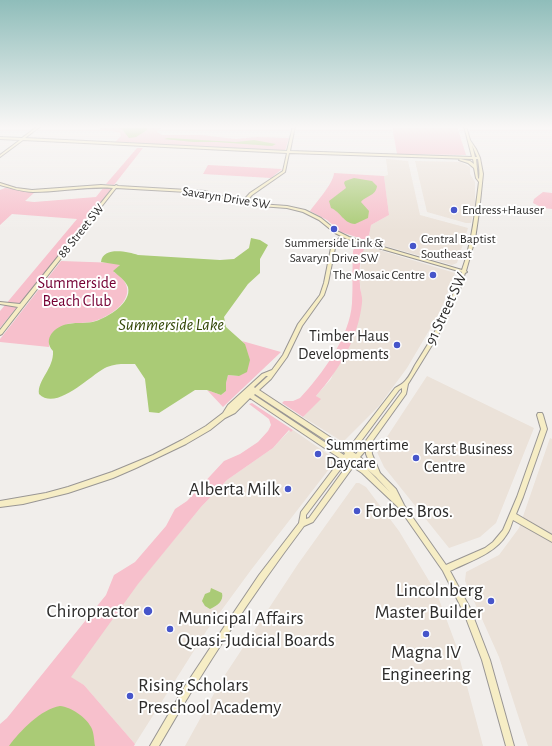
<!DOCTYPE html>
<style>
body{margin:0}
canvas{display:block;background:#f1eeeb}
</style>
<canvas width="552" height="746"></canvas>
<script>
const ctx = document.querySelector('canvas').getContext('2d');
ctx.lineJoin = 'round';
function fill(path, color) {
  ctx.fillStyle = color;
  ctx.fill(path, 'evenodd');
}
function strokePath(path, color, width, dash) {
  ctx.strokeStyle = color;
  ctx.lineWidth = width;
  ctx.lineCap = dash ? 'butt' : 'round';
  ctx.setLineDash(dash || []);
  ctx.stroke(path);
}
function write(font, color, halo, rows, align = 'center') {
  ctx.font = font + ' "Alegreya Sans",sans-serif';
  ctx.lineWidth = 4;
  ctx.setLineDash([]);
  ctx.textBaseline = 'middle';
  ctx.strokeStyle = halo;
  ctx.fillStyle = color;
  for (const [text, x, y, turn = 0] of rows) {
    ctx.save();
    ctx.translate(x, y);
    ctx.rotate((+turn || 0) * Math.PI / 180);
    ctx.textAlign = isNaN(turn) ? turn : align;
    if (halo) ctx.strokeText(text, 0, 0);
    ctx.fillText(text, 0, 0);
    ctx.restore();
  }
}
fill(new Path2D(`
 M 386,159 L 408,161 L 420,215 L 468,228 L 457,263 L 452,265 L 368,241 L 371,225 L 389,215 L 384,176 L 388,175 Z
 M 415,161 L 461,162 L 470,167 L 470,174 L 475,182 L 475,204 L 471,223 L 466,223 L 427,212 Z
 M 366,246 L 455,273 L 440,312 L 407,368 L 379,406 L 343,442 L 303,417 L 320,399 L 316,396 L 331,379 L 362,302 L 360,284 L 361,253 Z
 M 427,376 L 534,428 L 496,523 L 480,537 L 449,548 L 384,467 L 377,452 Z
 M 290,430 L 291,431 L 293,430 L 332,457 L 333,464 L 251,570 L 207,630 L 135,744 L 84,685 L 68,676 L 73,661 L 201,507 L 227,480 L 273,448 Z
 M 550,438 L 552,439 L 552,746 L 528,746 L 499,657 L 465,581 L 466,572 L 499,555 L 519,528 Z
 M 356,483 L 359,483 L 366,487 L 399,531 L 437,594 L 456,645 L 483,746 L 185,746 L 221,681 L 298,564 Z`), '#ebe2d9');
fill(new Path2D(`
 M 103,126 L 162,126 L 157,132 L 162,135 L 201,135 L 236,139 L 257,137 L 289,138 L 285,151 L 115,142 L 121,136 L 120,133 L 113,131 L 99,131 Z
 M 392,126 L 457,126 L 466,155 L 397,154 Z
 M 137,148 L 143,148 L 114,185 L 106,184 Z
 M 208,165 L 282,169 L 271,178 L 203,174 Z
 M 334,173 L 384,176 L 389,215 L 371,225 L 368,241 L 341,232 L 327,220 L 310,211 C 317,201 333,184 334,173 Z
 M 104,187 L 112,189 L 0,328 L 0,311 L 77,219 L 12,214 L 0,225 L 0,190 L 5,188 L 35,192 L 25,201 L 34,202 L 96,197 Z
 M 543,192 L 552,193 L 552,209 L 543,208 L 533,203 L 534,199 Z
 M 357,243 L 366,246 C 359,256 359,272 360,285 C 360,291 363,297 362,303 C 358,339 339,370 316,396 L 321,399 L 303,417 L 282,403 L 284,401 L 293,401 L 300,398 C 322,374 350,337 352,303 C 353,286 352,268 353,251 Z
 M 61,261 L 118,263 L 120,265 L 114,272 C 144,291 117,314 95,321 C 86,324 76,322 67,324 L 49,344 L 49,347 L 0,342 L 0,339 Z
 M 242,341 L 281,352 L 223,407 L 207,390 L 221,395 L 226,391 L 226,383 L 228,375 L 239,376 L 245,344 Z
 M 252,403 L 293,430 L 291,432 L 289,430 L 273,448 L 227,480 L 201,507 L 138,584 L 71,677 L 84,685 L 135,744 L 134,746 L 0,746 L 0,724 L 7,718 L 106,595 L 114,575 L 135,562 L 166,526 L 175,509 L 187,501 L 224,461 L 240,454 L 258,442 L 268,431 L 271,425 L 269,419 L 249,404 Z`), '#f7c0cc');
fill(new Path2D(`
 M 109,126 L 142,126 L 147,127 L 147,130 L 136,137 L 129,138 L 122,129 Z
 M 168,138 L 236,142 L 254,140 L 276,144 L 272,146 L 216,142 L 193,142 L 164,139 Z
 M 354,178 L 372,181 L 377,186 C 376,196 365,196 361,202 L 369,211 L 368,218 L 355,224 C 343,223 341,212 331,208 L 329,201 L 346,188 L 344,183 L 345,181 Z
 M 251,238 L 260,240 L 268,245 L 260,259 L 260,273 L 248,284 L 224,317 L 226,327 L 245,344 L 250,360 L 247,372 L 239,376 L 228,375 L 226,383 L 226,391 L 221,395 L 207,390 L 195,390 L 159,413 L 149,412 L 145,379 L 135,364 C 125,364 117,363 107,367 C 91,374 57,412 39,394 C 37,380 54,369 53,351 C 42,339 55,326 68,324 C 78,322 87,324 96,321 C 108,317 132,303 128,287 C 125,280 119,276 113,271 L 120,265 L 101,262 C 103,246 128,252 138,255 L 220,260 L 234,259 L 249,248 Z
 M 211,588 L 222,593 C 224,601 217,606 210,609 L 205,606 L 202,601 L 205,594 L 210,592 Z
 M 60,706 C 71,707 86,717 91,727 C 94,732 94,740 95,746 L 9,746 C 20,731 41,709 60,706 Z`), '#aacb76');
const secondary = new Path2D(`
 M 38,126 L 41,126 L 25,138 L 287,151 L 293,126 L 295,126 L 290,151 L 472,157 L 464,126 L 466,126 L 470,140 L 476,149 L 480,158 L 483,174 L 479,212 L 475,239 L 466,271 L 467,272 L 465,273 L 460,289 L 449,313 L 437,337 L 408,384 L 406,394 L 371,443 L 372,454 L 380,473 L 396,489 L 404,505 L 446,565 L 485,548 L 493,542 L 503,530 L 517,497 L 541,429 L 537,415 L 538,413 L 542,413 L 543,415 L 547,429 L 523,497 L 516,514 L 552,535 L 552,542 L 513,520 C 511,525 510,530 507,534 C 495,554 470,561 450,571 L 470,608 L 490,660 L 514,746 L 506,746 L 482,660 L 464,613 L 443,571 L 399,508 L 362,473 L 353,467 L 313,522 L 304,526 C 251,596 203,670 159,746 L 150,746 L 185,686 L 222,630 L 259,575 L 299,523 L 301,512 L 341,459 L 250,398 L 235,413 L 225,418 L 210,430 L 186,444 L 136,468 L 113,478 L 68,493 L 23,504 L 0,507 L 0,501 L 46,493 L 68,487 L 112,472 L 153,455 L 182,440 L 206,426 L 223,413 L 228,405 L 262,374 L 272,370 L 283,355 L 298,324 L 320,295 L 324,283 L 331,248 L 341,236 L 335,233 L 319,220 L 303,212 L 287,208 L 246,205 L 205,193 L 116,188 L 2,334 L 0,335 L 0,330 L 18,307 L 0,304 L 0,302 L 20,304 L 113,188 C 86,186 60,192 33,192 C 22,192 11,188 0,185 L 0,183 L 16,188 L 32,190 L 101,185 L 115,186 L 116,185 L 118,186 L 205,191 L 242,202 L 250,193 L 283,171 L 287,153 L 23,140 L 0,157 L 0,155 L 20,140 L 0,139 L 0,137 L 22,138 ZM 472,145 L 477,157 L 475,157 ZM 289,153 L 473,159 L 474,164 L 470,161 L 460,159 L 459,160 L 468,163 L 474,168 L 476,178 L 479,182 C 475,212 472,242 462,270 L 349,237 L 337,231 L 321,218 L 305,210 L 287,206 L 245,203 L 252,195 L 285,172 ZM 476,159 L 478,159 C 479,166 480,172 479,179 L 478,178 ZM 343,237 L 347,239 L 462,272 C 450,305 434,336 415,365 C 412,371 408,379 403,383 C 401,385 398,386 395,388 L 348,449 L 259,390 L 271,379 L 287,357 L 302,326 L 324,295 L 328,283 L 335,248 ZM 266,376 L 268,376 L 255,388 L 254,387 ZM 402,388 L 402,392 L 356,454 L 353,452 L 399,390 ZM 255,394 L 345,453 L 344,455 L 254,395 ZM 366,450 L 366,454 L 371,466 L 360,457 ZM 346,462 L 348,464 L 309,518 L 306,519 L 306,515 ZM 357,462 L 366,469 L 356,463 ZM 367,469 L 376,477 L 390,492 Z`);
strokePath(secondary, '#999694', 2);
fill(secondary, '#f6edc5');
const sky = ctx.createLinearGradient(0, 0, 0, 231);
sky.addColorStop(0, '#8fbdba');
sky.addColorStop(0.55, '#f9f7f6');
sky.addColorStop(1, '#f9f7f600');
ctx.fillStyle = sky;
ctx.fillRect(0, 0, 552, 231);
for (const [x, y, r, color] of [
 [454,210,4,"#4655ca"],
 [334,229,4,"#4655ca"],
 [413,246,4,"#4655ca"],
 [433,275,4,"#4655ca"],
 [397,345,4,"#4655ca"],
 [318,454,4,"#4655ca"],
 [416,458,4,"#4655ca"],
 [288,489,4,"#4655ca"],
 [357,511,4,"#4655ca"],
 [491,601,4,"#4655ca"],
 [148,611,5,"#4655ca"],
 [170,629,4,"#4655ca"],
 [426,634,4,"#4655ca"],
 [130,696,4,"#4655ca"]
]) {
  const dot = new Path2D();
  dot.arc(x, y, r, 0, 2 * Math.PI);
  ctx.fillStyle = color;
  ctx.fill(dot);
  strokePath(dot, '#fff', 1.5);
}
write('13px', '#2e2d2c', '#fff', [
 ["Savaryn Drive SW",226,198,9],
 ["88 Street SW",81,231,-51]
]);
write('13px', '#2e2d2c', '#fff', [
 ["Endress+Hauser",462,210],
 ["Central Baptist",421,239],
 ["Southeast",421,254],
 ["Summerside Link &",334,243,"center"],
 ["Savaryn Drive SW",334,258,"center"],
 ["The Mosaic Centre",425,275,"right"]
], 'left');
write('16px', '#750034', '#fff', [
 ["Summerside",77,283],
 ["Beach Club",77,301]
]);
write('16px', '#2e2d2c', '#fff', [
 ["91 Street SW",446,309,-65]
]);
write('16px', '#2e2d2c', '#fff', [
 ["Timber Haus",389,336,"right"],
 ["Developments",389,354,"right"],
 ["Summertime",326,445],
 ["Daycare",326,463],
 ["Karst Business",424,449],
 ["Centre",424,467]
], 'left');
write('italic 17px', '#334707', '#fff', [
 ["Summerside Lake",171,325]
]);
write('19px', '#2e2d2c', '#fff', [
 ["Alberta Milk",280,489],
 ["Forbes Bros.",365,511,"left"],
 ["Lincolnberg",483,590],
 ["Master Builder",483,612],
 ["Chiropractor",139,611],
 ["Municipal Affairs",178,618,"left"],
 ["Quasi-Judicial Boards",178,640,"left"],
 ["Magna IV",426,652,"center"],
 ["Engineering",426,674,"center"],
 ["Rising Scholars",138,685,"left"],
 ["Preschool Academy",138,707,"left"]
], 'right');
</script>
